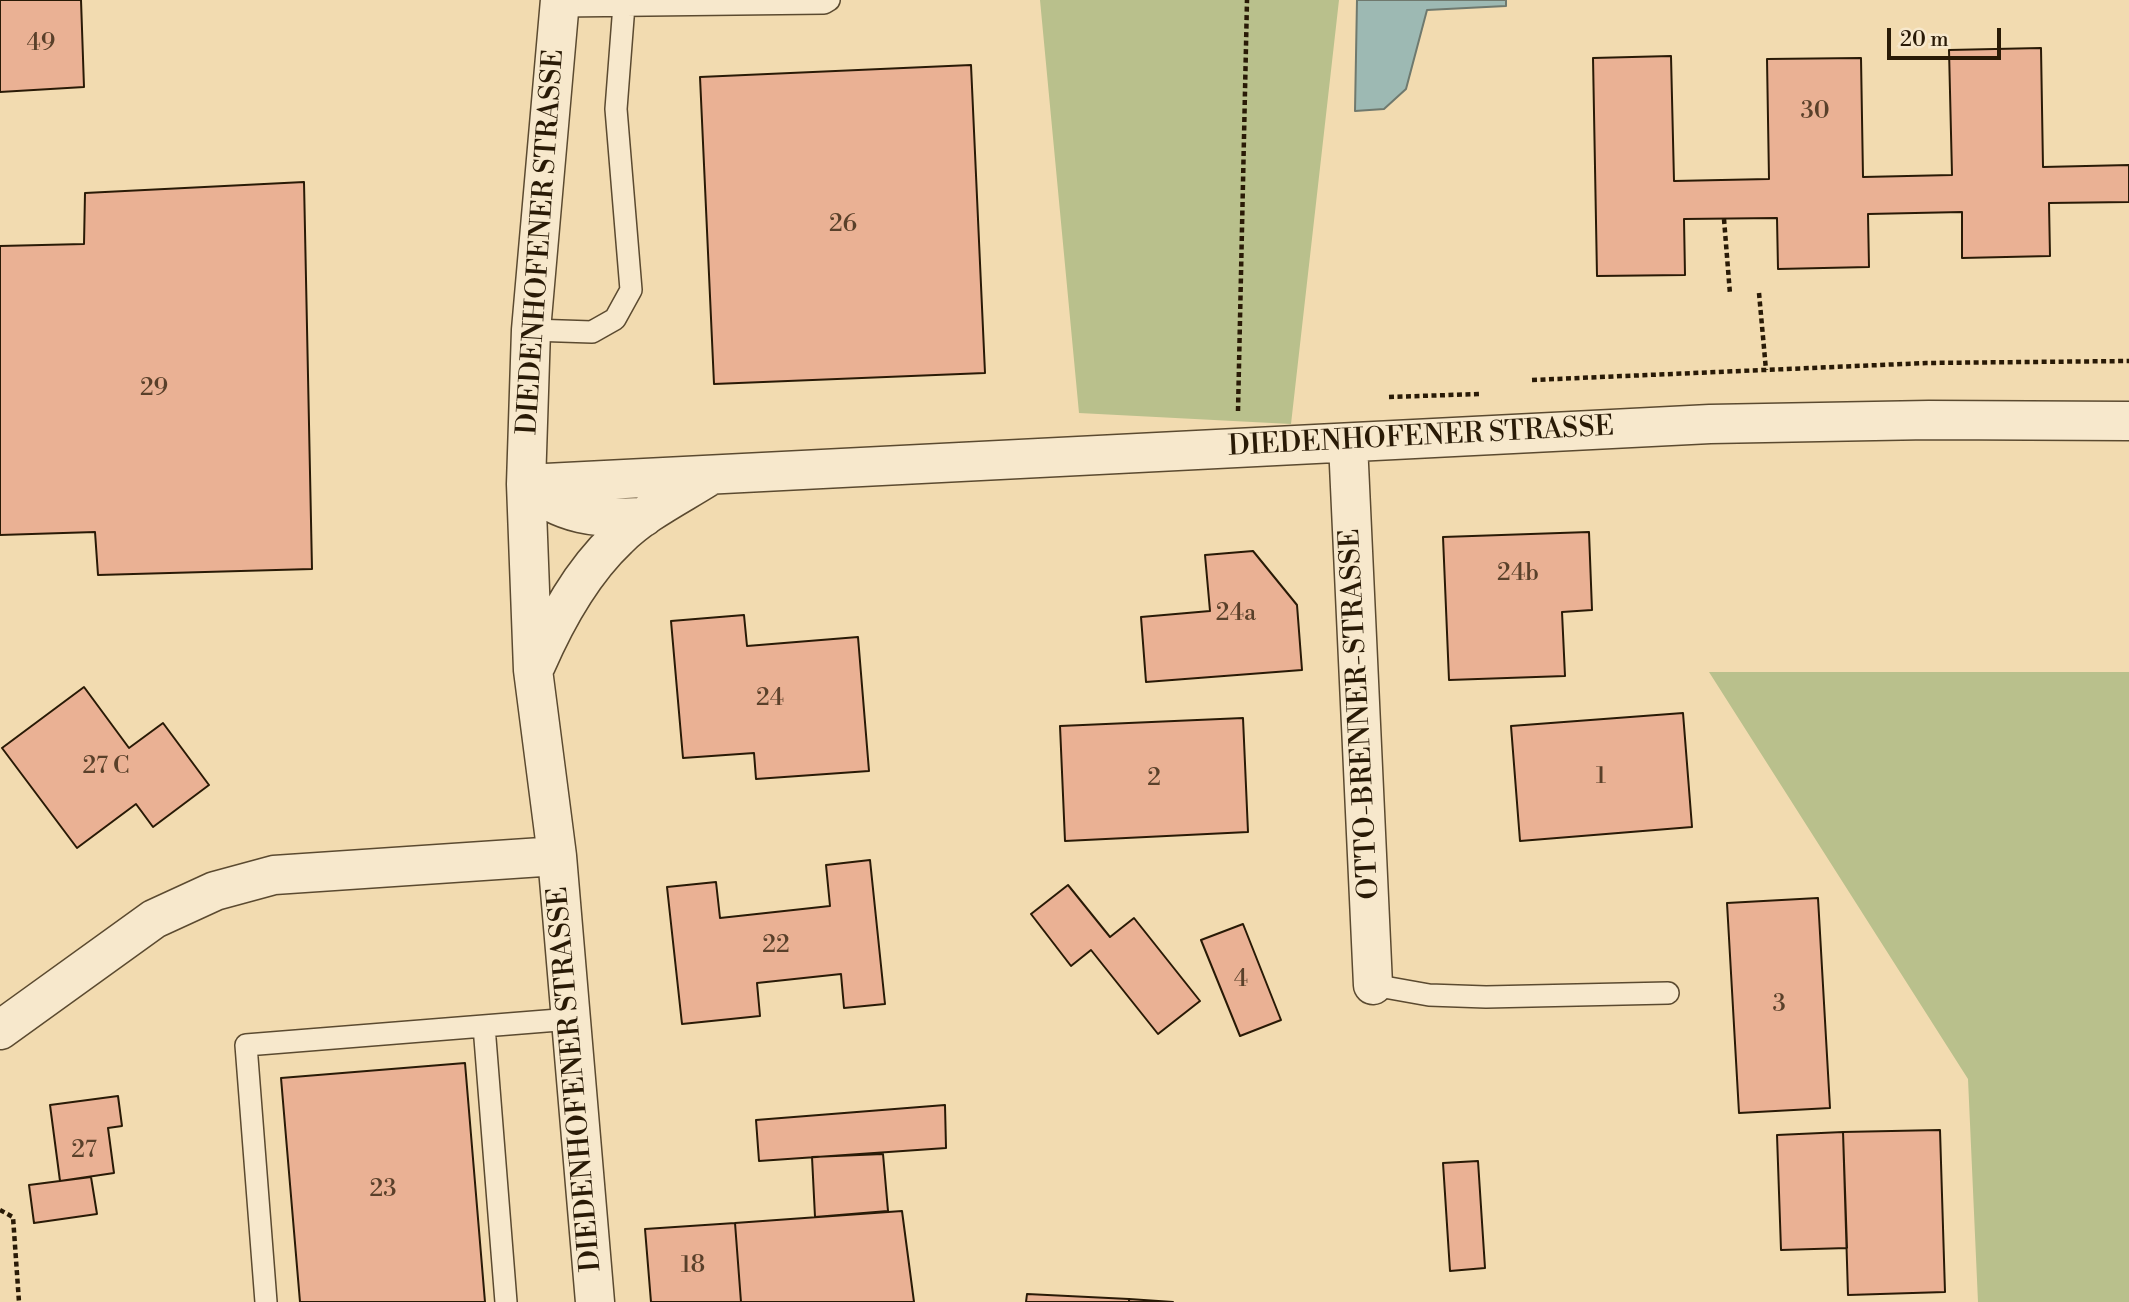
<!DOCTYPE html>
<style>
body{margin:0}
#map{position:relative;width:2129px;height:1302px;overflow:hidden;background:#f2dbb0;font-family:"Libre Bodoni",serif}
canvas{display:block}
.scale{position:absolute;left:1887px;top:28px;width:114px;height:32px;box-sizing:border-box;border:4px solid #291a06;border-top:0;padding-left:9px;font-size:21px;line-height:24px;white-space:nowrap;color:#291a06;-webkit-text-stroke:5px #f7e8cc;paint-order:stroke}
</style>
<div id="map">
<canvas width="2129" height="1302"></canvas>
<div class="scale">20 m</div>
</div>
<script>
const ctx = document.querySelector('canvas').getContext('2d');
ctx.lineJoin = 'round';
function fill(path, color) {
  ctx.fillStyle = color;
  ctx.fill(path, 'evenodd');
}
function strokePath(path, color, width, dash) {
  ctx.strokeStyle = color;
  ctx.lineWidth = width;
  ctx.lineCap = dash ? 'butt' : 'round';
  ctx.setLineDash(dash || []);
  ctx.stroke(path);
}
function write(font, color, halo, rows, align = 'center') {
  ctx.font = font + ' "Libre Bodoni",serif';
  ctx.lineWidth = 5;
  ctx.setLineDash([]);
  ctx.textBaseline = 'middle';
  ctx.strokeStyle = halo;
  ctx.fillStyle = color;
  for (const [text, x, y, turn = 0] of rows) {
    ctx.save();
    ctx.translate(x, y);
    ctx.rotate((+turn || 0) * Math.PI / 180);
    ctx.textAlign = isNaN(turn) ? turn : align;
    if (halo) ctx.strokeText(text, 0, 0);
    ctx.fillText(text, 0, 0);
    ctx.restore();
  }
}
fill(new Path2D(`
 M 1040,0 L 1339,0 L 1291,424 L 1079,413 Z
 M 1709,672 L 2129,672 L 2129,1302 L 1978,1302 L 1968,1079 Z`), '#b9c08c');
const water = new Path2D(`
 M 1357,0 L 1506,0 L 1506,6 L 1427,10 L 1406,89 L 1384,109 L 1355,111 Z`);
fill(water, '#9db9b3');
strokePath(water, '#6f796e', 2);
const building = new Path2D(`
 M 0,0 L 81,0 L 84,87 L 0,92 Z
 M 2041,48 L 2043,167 L 2129,165 L 2129,202 L 2049,203 L 2050,256 L 1962,258 L 1962,212 L 1868,214 L 1869,267 L 1778,269 L 1777,218 L 1684,219 L 1685,275 L 1597,276 L 1593,58 L 1671,56 L 1674,181 L 1769,179 L 1767,59 L 1861,58 L 1863,177 L 1952,175 L 1949,50 Z
 M 971,65 L 985,373 L 714,384 L 700,77 Z
 M 304,182 L 312,569 L 98,575 L 95,532 L 0,535 L 0,246 L 84,244 L 85,193 Z
 M 1589,532 L 1592,610 L 1562,612 L 1565,676 L 1449,680 L 1443,537 Z
 M 1253,551 L 1297,605 L 1302,670 L 1146,682 L 1141,617 L 1210,611 L 1205,555 Z
 M 744,615 L 747,646 L 858,637 L 869,771 L 756,779 L 754,753 L 683,758 L 671,621 Z
 M 84,687 L 129,748 L 163,723 L 209,785 L 153,827 L 136,804 L 77,848 L 2,748 Z
 M 1683,713 L 1692,827 L 1520,841 L 1511,726 Z
 M 1243,718 L 1248,832 L 1065,841 L 1060,726 Z
 M 870,860 L 885,1004 L 844,1008 L 841,974 L 757,983 L 760,1016 L 682,1024 L 667,887 L 716,882 L 720,918 L 830,906 L 826,865 Z
 M 1068,885 L 1110,937 L 1134,918 L 1200,1001 L 1158,1034 L 1091,950 L 1071,966 L 1031,914 Z
 M 1818,898 L 1830,1108 L 1739,1113 L 1727,903 Z
 M 1243,924 L 1281,1020 L 1240,1036 L 1201,940 Z
 M 465,1063 L 485,1302 L 300,1302 L 281,1078 Z
 M 118,1096 L 122,1126 L 108,1128 L 114,1173 L 60,1181 L 50,1105 Z
 M 945,1105 L 946,1148 L 759,1161 L 756,1120 Z
 M 1940,1130 L 1945,1292 L 1848,1295 L 1843,1132 Z
 M 1843,1132 L 1847,1248 L 1781,1250 L 1777,1135 Z
 M 883,1154 L 888,1211 L 815,1217 L 812,1157 Z
 M 1478,1161 L 1485,1268 L 1450,1271 L 1443,1163 Z
 M 91,1177 L 97,1214 L 34,1223 L 29,1185 Z
 M 902,1211 L 914,1302 L 741,1302 L 735,1223 Z
 M 735,1223 L 741,1302 L 651,1302 L 645,1229 Z
 M 1027,1294 L 1129,1299 L 1129,1302 L 1026,1302 Z
 M 1129,1299 L 1173,1302 L 1129,1302 Z`);
fill(building, '#eab194');
strokePath(building, '#291a06', 2);
const service = new Path2D(`
 M 560,6 L 824,3 L 829,0
 M 531,330 L 592,332 L 615,319 L 631,290 L 616,109 L 624,5
 M 1373,985 L 1429,995 L 1486,997 L 1668,993
 M 484,1026 L 506,1302
 M 266,1302 L 246,1045 L 571,1019`);
const minor = new Path2D(`
 M 560,0 L 531,330 L 526,484 L 533,670 L 557,856 L 595,1302
 M 1348,443 L 1373,985
 M 526,484 L 1710,424 L 1929,420 L 2129,421
 M 526,484 C 560,516 599,519 644,517
 M 536,665 C 556,619 581,573 618,538 C 643,513 678,496 708,477
 M 0,1030 L 154,919 L 215,891 L 274,875 L 557,856`);
strokePath(service, '#5b4a30', 24);
strokePath(minor, '#5b4a30', 41);
strokePath(new Path2D(`
 M 1724,219 L 1730,294
 M 1759,293 L 1766,370
 M 1532,380 L 1926,363 L 2129,361
 M 1389,397 L 1479,394
 M 1238,411 L 1247,0
 M 0,1210 L 13,1217 L 19,1302`), '#291a06', 4.5, [5, 3.5]);
strokePath(service, '#f7e8cc', 21);
strokePath(minor, '#f7e8cc', 38);
write('24px', '#59402a', null, [
 ["49",41,44],
 ["30",1815,112],
 ["26",843,225],
 ["29",154,389],
 ["24b",1518,574],
 ["24a",1236,614],
 ["24",770,699],
 ["27 C",106,767],
 ["1",1601,777],
 ["2",1154,779],
 ["22",776,946],
 ["4",1241,980],
 ["3",1779,1005],
 ["27",84,1151],
 ["23",383,1190],
 ["18",693,1266]
]);
write('28px', '#291a06', '#f7e8cc', [
 ["DIEDENHOFENER STRASSE",542,242,-86],
 ["DIEDENHOFENER STRASSE",1421,438,-3],
 ["OTTO-BRENNER-STRASSE",1361,714,-93],
 ["DIEDENHOFENER STRASSE",576,1079,-95]
]);
</script>
